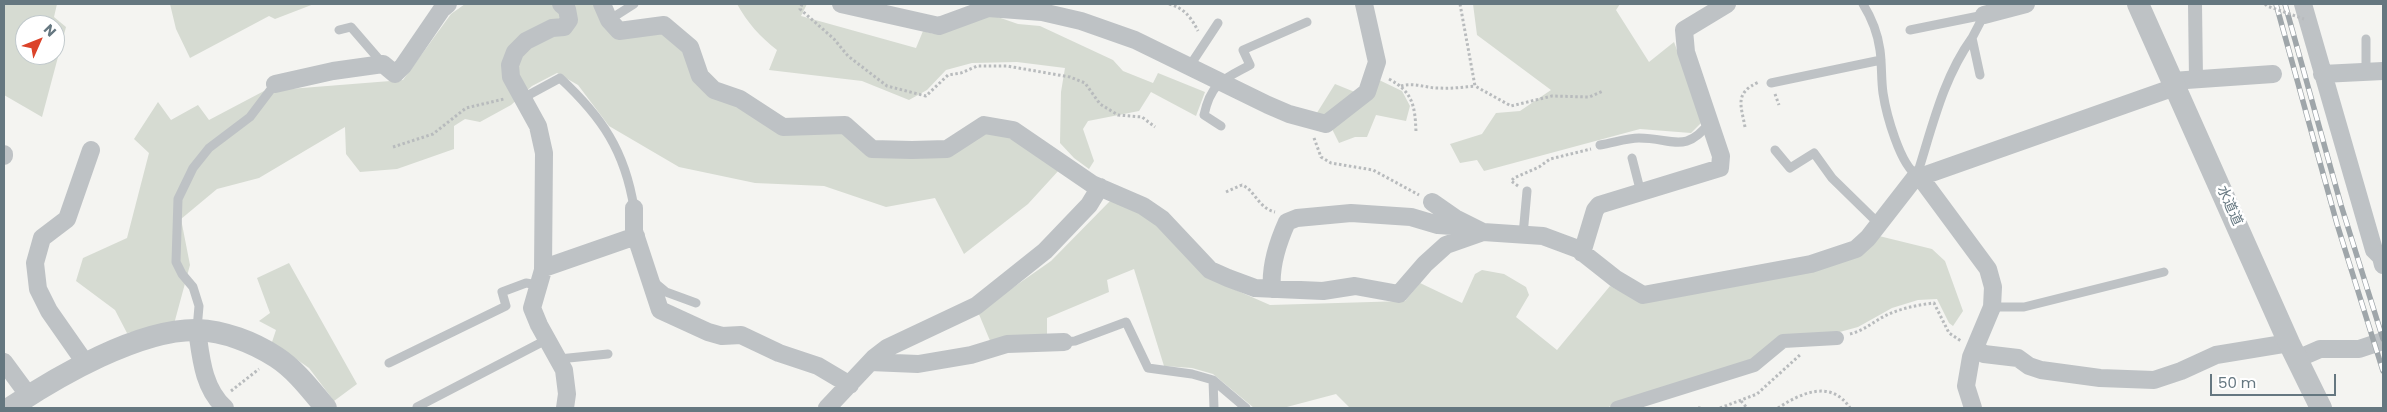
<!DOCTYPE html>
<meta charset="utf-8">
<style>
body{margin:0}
#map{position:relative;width:2387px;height:412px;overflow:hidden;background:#f4f4f1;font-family:Poppins,sans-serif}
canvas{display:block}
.frame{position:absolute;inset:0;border:5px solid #657780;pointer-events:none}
.north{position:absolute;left:15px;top:15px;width:50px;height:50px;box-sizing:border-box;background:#fff;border:1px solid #c1c9cc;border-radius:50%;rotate:46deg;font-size:14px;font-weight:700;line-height:20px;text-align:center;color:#657780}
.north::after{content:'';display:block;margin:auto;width:18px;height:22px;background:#db432a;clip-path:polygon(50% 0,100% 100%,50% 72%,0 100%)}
.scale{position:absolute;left:2210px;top:374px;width:126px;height:22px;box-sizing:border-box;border:2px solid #657780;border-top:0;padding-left:6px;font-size:15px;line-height:18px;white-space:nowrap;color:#657780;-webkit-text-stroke:4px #fff;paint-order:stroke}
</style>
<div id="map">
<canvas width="2387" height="412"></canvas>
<div class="frame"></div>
<div class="north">N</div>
<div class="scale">50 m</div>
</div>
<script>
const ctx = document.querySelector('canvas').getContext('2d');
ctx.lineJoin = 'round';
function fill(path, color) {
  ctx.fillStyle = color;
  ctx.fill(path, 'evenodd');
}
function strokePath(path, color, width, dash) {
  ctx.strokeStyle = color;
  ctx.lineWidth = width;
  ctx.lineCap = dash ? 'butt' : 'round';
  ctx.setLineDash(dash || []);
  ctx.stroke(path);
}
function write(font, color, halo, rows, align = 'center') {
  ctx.font = font + ' Poppins,"Noto Sans JP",sans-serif';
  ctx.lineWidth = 5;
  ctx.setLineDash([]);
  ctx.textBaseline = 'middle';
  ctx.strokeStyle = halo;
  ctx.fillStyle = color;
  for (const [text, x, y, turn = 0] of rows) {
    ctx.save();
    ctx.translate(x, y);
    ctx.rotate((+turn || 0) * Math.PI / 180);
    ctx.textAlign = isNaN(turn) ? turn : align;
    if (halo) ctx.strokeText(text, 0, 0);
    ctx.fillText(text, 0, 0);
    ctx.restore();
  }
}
fill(new Path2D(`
 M 4,4 L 57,4 L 54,17 L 66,27 L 42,117 L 4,95 ZM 25,25 L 55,25 L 55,55 L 25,55 Z
 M 170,4 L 314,4 L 275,19 L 269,16 L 190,58 L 176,29 Z
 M 465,4 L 596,4 L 603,24 L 663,32 L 685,50 L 696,78 L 753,111 L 783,132 L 843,129 L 871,154 L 944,156 L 985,130 L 1011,135 L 1060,169 L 1028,204 L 964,254 L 935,198 L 886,207 L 824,186 L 755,183 L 679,167 L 609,126 L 578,85 L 557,73 L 532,86 L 511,105 L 480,122 L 465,119 L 454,126 L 454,149 L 397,169 L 360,172 L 346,154 L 345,127 L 259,178 L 217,189 L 181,219 L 190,265 L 174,324 L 127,333 L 115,310 L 76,281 L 83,258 L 127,238 L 149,153 L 134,139 L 158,102 L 171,120 L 198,105 L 209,120 L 264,91 L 403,80 L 451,14 Z
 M 737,4 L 807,4 L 801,16 L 916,48 L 923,31 L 934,34 L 992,15 L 1018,24 L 1040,26 L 1113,60 L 1123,71 L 1153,83 L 1158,73 L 1205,92 L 1196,116 L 1151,92 L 1139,111 L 1088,121 L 1083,129 L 1094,161 L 1089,169 L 1074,158 L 1060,143 L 1061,92 L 1065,68 L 1017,62 L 972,63 L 946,70 L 927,90 L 909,100 L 862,81 L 769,70 L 777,50 C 760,37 747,22 737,4 Z
 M 1473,4 L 1620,4 L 1616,10 L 1649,62 L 1674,42 L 1703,121 L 1691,133 L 1640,129 L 1484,171 L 1477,160 L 1460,163 L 1450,144 L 1482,134 L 1496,113 L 1520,111 L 1551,90 L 1477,35 Z
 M 1377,79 L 1402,91 L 1410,106 L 1406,121 L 1376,115 L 1367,137 L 1355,137 L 1339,143 L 1330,125 L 1315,116 L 1335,84 L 1367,97 Z
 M 1110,201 L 1141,213 L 1158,224 L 1206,277 L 1270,305 L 1405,301 L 1420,283 L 1462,303 L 1475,274 L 1482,270 L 1504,274 L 1526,287 L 1529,295 L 1516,317 L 1557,350 L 1610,286 L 1643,303 L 1814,270 L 1879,236 L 1932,249 L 1945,261 L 1963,311 L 1953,326 L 1949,323 L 1937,299 L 1918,300 L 1892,308 L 1858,327 L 1836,333 L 1781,336 L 1751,360 L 1621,400 L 1607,408 L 1350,408 L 1336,394 L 1283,408 L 1254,408 L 1213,374 L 1192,368 L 1164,366 L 1134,269 L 1107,280 L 1109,292 L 1047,318 L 1047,335 L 991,343 L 978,312 L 1051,261 Z
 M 289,263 L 357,384 L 334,401 L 309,368 L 272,342 L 276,330 L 259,321 L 270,313 L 257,278 Z`), '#d6dbd2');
strokePath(new Path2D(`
 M 802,4 L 800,9 L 834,39 L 848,56 L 887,86 L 926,96 L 948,75 L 961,73 L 977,66 L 1007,66 L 1070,77 L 1085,83 L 1100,104 L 1118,115 L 1142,117 L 1155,127
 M 1169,4 C 1184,8 1191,17 1198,31
 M 1460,4 L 1475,86 L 1511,106 L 1552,96 L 1589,97 L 1603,91
 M 1389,79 C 1413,92 1415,106 1416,132
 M 1401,86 C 1414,82 1425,88 1439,88 C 1451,89 1463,87 1475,86
 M 1775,94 L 1779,105
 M 1745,127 C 1741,105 1734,93 1759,82
 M 1314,138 L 1321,157 L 1331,163 L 1373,170 L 1419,195
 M 393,147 L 433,134 L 466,108 L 504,99
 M 1518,186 L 1511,181 L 1514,178 L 1539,167 L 1550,159 L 1591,149
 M 1226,192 L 1242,185 C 1255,190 1258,208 1275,212
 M 1850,334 C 1862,331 1871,324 1881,318 C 1897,309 1916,305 1934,303 L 1949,333 L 1961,341
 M 231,391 L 259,369
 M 1741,401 L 1747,408
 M 1698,408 L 1701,408
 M 1720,408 L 1757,394 L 1801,354
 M 1778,408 C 1801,393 1831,379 1850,408`), '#b8bbbd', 3, [2.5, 2.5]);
strokePath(new Path2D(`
 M 1863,4 C 1871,17 1878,35 1880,50 C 1882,64 1881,79 1883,93 C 1886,113 1900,166 1918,176
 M 609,20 L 634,4
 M 339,30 L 351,27 L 383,64
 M 1910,30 L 1984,15 L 1972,38 L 1980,75
 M 2366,39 L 2366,72
 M 1189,67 L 1218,23
 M 1771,83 L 1881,60
 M 523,98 L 560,78 C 602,117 625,151 634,208
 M 1221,126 L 1204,115 C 1211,82 1224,79 1250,65 L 1243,50 L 1307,22
 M 1600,145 C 1613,143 1627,138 1639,138 C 1673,138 1685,155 1711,121
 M 1775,150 L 1790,168 L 1814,153 L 1832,178 L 1879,224
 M 1632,158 L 1641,193
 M 1917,175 C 1932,128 1943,78 1972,38
 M 1523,235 L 1527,191
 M 654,282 L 666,292 L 696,303
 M 1992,307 L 2024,307 L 2164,272
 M 197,329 L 199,306 L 193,287 L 182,274 L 176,262 L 178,199 L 193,168 L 209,148 L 250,117 L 275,84
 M 1064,342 L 1075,341 L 1126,322 L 1148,368 L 1192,374 L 1213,380 L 1246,408
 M 559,359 L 608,354
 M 389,363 L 506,306 L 502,292 L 526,283 L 539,285
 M 1213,380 L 1214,408
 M 417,407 L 548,339`), '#bec2c5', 9);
strokePath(new Path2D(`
 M 2195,4 L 2196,79
 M 1617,408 L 1754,365 L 1783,341 L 1837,338`), '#bec2c5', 14);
strokePath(new Path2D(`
 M 561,4 L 567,9 L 569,20 L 564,27 L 552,28 L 526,41 L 515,52 L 510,65 L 511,77 L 538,126 L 544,153 L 543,270 L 532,308 L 539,325 L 564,370 L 567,394 L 565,408
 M 602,4 L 609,20 L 619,31 L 664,25 L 690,47 L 700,76 L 714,90 L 740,99 L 783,127 L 845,125 L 872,149 L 912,150 L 947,149 L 984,125 L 1013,130 L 1092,184 L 1143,206 L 1162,219 L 1210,270 L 1228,278 L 1255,288 L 1323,291 L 1355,286 L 1399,294 L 1425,264 L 1446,245 L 1483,232
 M 841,4 L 939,26 L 988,8 L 1042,12 L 1081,21 L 1135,40 L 1268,105 L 1289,114 L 1326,124 L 1367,92 L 1377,62 L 1364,4
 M 2303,4 L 2374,250 L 2381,257 L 2383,265
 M 1984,15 L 2026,4
 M 2322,74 L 2383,71
 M 2172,81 L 2273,74
 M 275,84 L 333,71 L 383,64 L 395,74 L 403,66 L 442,9 L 448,4
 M 4,154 L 4,156
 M 1432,202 L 1455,218 L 1483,232 L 1543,236 L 1578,249 L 1616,279 L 1643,295 L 1811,264 L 1856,249 L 1868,238 L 1917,175
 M 634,208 L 634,231 L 660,310 L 708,332 L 722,336 L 741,335 L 779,353 L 818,366 L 850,385
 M 1582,253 L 1595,210 L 1599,205 L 1720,168 L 1721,156 L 1686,52 L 1684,30 L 1727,4
 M 544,268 L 636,236
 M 1272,289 C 1270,267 1278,242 1287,222 L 1297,218 L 1351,213 L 1411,217 L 1438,225 L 1467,227
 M 197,330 C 201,358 203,388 225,408
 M 1975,348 L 1984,354 L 2018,358 L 2029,366 L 2041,370 L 2100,378 L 2154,380 L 2181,371 L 2216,355 L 2289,343
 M 2297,359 L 2320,349 L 2359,349 L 2383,341
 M 4,362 L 29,396
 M 870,362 L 918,364 L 971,355 L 1007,344 L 1064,342
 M 86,364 L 49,311 L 38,289 L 35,263 L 42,238 L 67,219 L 91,150
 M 827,408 L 874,358 L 887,348 L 976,306 L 1045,251 L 1089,205 L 1100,187
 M 1973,408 L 1966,386 L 1971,357 L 1992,307 L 1993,287 L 1988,269 L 1920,177 L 2175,87`), '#bec2c5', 18);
strokePath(new Path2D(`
 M 2138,4 L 2289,343 L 2321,408
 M 10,408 C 58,376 139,329 197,330 C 224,331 253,342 276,357 C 296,370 310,389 326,408`), '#bec2c5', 22);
const rail = new Path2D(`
 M 2276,4 L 2337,224 L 2383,371
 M 2285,4 L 2341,205 L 2383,339`);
strokePath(rail, '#9fa6aa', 5.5);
strokePath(rail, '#fff', 4, [11]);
strokePath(new Path2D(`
 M 2265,4 L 2267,6 L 2304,19`), '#b8bbbd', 3, [2.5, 2.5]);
write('14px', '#657780', '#fff', [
 ["水道道",2229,206,66]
]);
</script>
